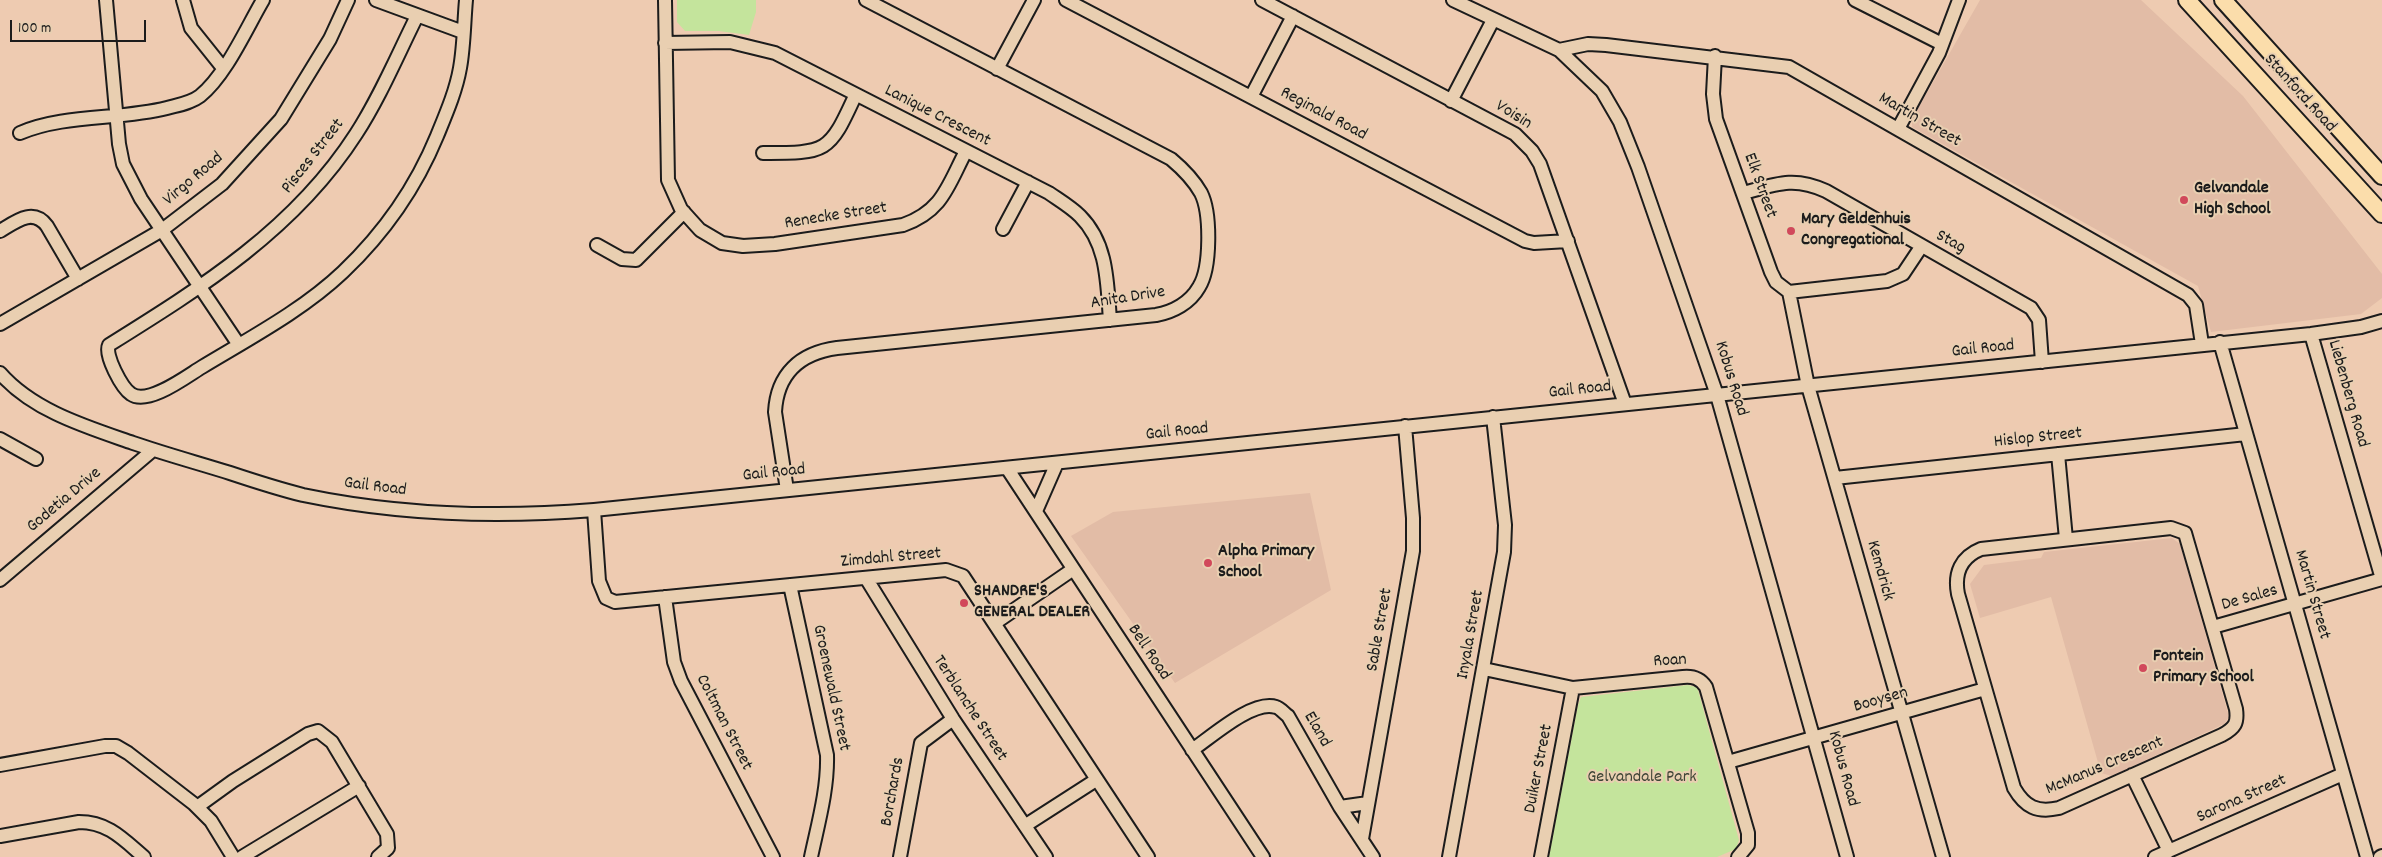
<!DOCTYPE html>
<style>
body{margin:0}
#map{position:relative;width:2382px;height:857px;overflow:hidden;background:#eecbb1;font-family:Dekko,sans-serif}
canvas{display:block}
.scale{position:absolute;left:10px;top:20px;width:136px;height:22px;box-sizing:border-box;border:2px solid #1c1c1c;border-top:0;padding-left:6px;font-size:15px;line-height:18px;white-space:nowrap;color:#1c1c1c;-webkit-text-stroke:4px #e9cfb1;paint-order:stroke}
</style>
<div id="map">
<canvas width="2382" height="857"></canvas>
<div class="scale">100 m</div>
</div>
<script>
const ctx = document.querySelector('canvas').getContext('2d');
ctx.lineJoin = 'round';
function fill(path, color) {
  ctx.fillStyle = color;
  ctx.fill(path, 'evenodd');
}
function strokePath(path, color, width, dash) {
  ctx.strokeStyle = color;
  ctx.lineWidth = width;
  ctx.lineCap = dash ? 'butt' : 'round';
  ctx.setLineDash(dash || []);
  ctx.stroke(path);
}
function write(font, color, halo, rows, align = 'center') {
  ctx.font = font + ' Dekko,sans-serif';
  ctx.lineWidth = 4;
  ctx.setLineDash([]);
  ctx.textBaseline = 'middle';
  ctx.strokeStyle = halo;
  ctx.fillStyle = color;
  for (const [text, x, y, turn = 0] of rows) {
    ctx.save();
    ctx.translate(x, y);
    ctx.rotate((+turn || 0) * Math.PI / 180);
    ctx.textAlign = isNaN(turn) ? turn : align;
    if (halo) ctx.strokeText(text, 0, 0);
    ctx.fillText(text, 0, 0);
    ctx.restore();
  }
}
fill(new Path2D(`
 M 1980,0 L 2141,0 L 2243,96 L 2382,274 L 2382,298 L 2361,314 L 2211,332 L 2198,286 L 1912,127 L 1912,119 Z
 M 1310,493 L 1331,590 L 1175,683 L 1071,536 L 1113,512 Z
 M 2172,538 L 2180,544 L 2229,717 L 2224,724 L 2112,776 L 2101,773 L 2051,597 L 1980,618 L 1970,584 L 1984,565 L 2041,558 L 2044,552 Z`), '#e2bca6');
fill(new Path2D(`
 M 677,0 L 756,0 L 756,12 L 749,35 L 719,31 L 685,31 L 677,22 Z
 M 1688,685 L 1696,687 L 1698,690 L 1739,840 L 1736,849 L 1717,857 L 1549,857 L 1578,705 L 1581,697 Z`), '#c4e49c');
const minor = new Path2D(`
 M 106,0 L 119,144 L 123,164 L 141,199 L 239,345
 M 183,0 L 191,28 L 223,68
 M 376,0 L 463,32
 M 665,0 L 668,180 L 681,209 L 700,230 L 722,243 L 743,246 L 775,244 L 903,225 C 943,211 948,185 966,151
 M 1066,0 L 1525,241 L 1534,243 L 1568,241
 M 1262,0 L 1515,134 L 1532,151 L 1540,164 L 1625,404
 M 1453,0 L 1559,50 L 1602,91 L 1620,122 L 1638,167 L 1717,395 L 1847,857
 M 1855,0 L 1942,44
 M 417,16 C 397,56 380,97 356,134 C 295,229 202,287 109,345 C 104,355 122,388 131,394 C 148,406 187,376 202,367 C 250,338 303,310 343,272 C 384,233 416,187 437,136 C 446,114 456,91 460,68 C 464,46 464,22 466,0
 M 665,43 L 730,42 L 775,53 L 1049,193 C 1059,200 1071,207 1080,216 C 1108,244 1107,283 1110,320
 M 1559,50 L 1588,44 L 1606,45 L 1789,67 L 2188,295 L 2196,305 L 2202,344
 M 1715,56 L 1713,94 L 1716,119 L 1771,272 L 1776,282 L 1789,292 L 1887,281 L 1903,274 L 1921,247
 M 997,69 L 1034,0
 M 1251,97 L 1293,16
 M 1451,101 L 1493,20
 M 1898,129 L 1939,53 L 1959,0
 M 20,133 C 64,114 120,120 167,108 C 178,105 191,103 200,96 C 226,75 246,29 263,0
 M 763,153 C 827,153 829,153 855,96
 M 1744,193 C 1776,184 1794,176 1826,191 L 2031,308 L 2039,320 L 2042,362
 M 1003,229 L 1028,182
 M 0,231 C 15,222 33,207 47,226 L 78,279
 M 597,245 L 622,259 L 636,260 L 684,212
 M 1789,292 L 1808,386 L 1943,857
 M 0,324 L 162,230 L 222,184 L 281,119 L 330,39 L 348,0
 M 2311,334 L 2382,579
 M 2220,342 L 2367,857
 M 0,373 C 33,411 87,427 133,443 C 165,454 198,463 230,473 C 254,481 279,489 303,495 C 399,515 497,518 594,510 L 2311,334 L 2361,327 L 2382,321
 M 0,439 L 36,459
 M 2058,454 L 2066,539
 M 1007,468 L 1263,857
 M 1835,478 L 2246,434
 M 787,490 L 775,412 C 777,374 800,353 837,348 L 1156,315 C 1173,312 1190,303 1199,287 C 1211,268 1211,213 1201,193 C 1193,179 1183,169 1171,159 L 866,0
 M 594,510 L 599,581 L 606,598 L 615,602 L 946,570 L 963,576 L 1148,857
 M 1036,511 L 1057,463
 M 2171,528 L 2185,533 L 2187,540 L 2236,709 C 2238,723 2235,728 2222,735 L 2059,808 C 2037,813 2025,807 2014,788 L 1958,594 C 1954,573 1961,557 1981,549 Z
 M 866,578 L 953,719 L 1046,857
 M 0,580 L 153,450
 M 790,585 L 827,755 C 828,789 818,824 811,857
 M 665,597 L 674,662 L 681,681 L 773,857
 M 995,623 L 1072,570
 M 2213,627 L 2382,579
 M 1484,669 L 1573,688 L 1683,677 C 1693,676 1700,678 1706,687 L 1748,833 L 1748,845 L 1738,857
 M 1192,750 C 1210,738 1253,699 1276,707 C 1280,708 1284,713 1288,716 L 1340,807 L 1373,857
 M 1728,762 L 1985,689
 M 0,765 L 105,746 L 116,746 L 128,753 L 194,804 L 211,821 L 233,857
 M 2132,775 L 2169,851
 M 197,807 L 233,781 L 308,734 L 318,731 L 332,742 L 387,834 L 388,848 L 378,857
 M 1340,807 L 1368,803
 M 1026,825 L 1096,780
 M 0,836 L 79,822 C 108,822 123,839 144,857
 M 1362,839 L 1413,551 L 1413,518 L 1405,426
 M 242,857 L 359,786
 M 900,857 L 921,743 L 953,719
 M 1449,857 L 1504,552 L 1505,525 L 1493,417
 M 1541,857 L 1573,688
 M 2155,857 L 2343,774
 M 2380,857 L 2382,856`);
const major = new Path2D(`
 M 2187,0 L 2382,214
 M 2223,0 L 2382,176`);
strokePath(minor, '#1c1c1c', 16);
strokePath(major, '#1c1c1c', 20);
strokePath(minor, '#e9cfb1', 12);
strokePath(major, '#fbddab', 16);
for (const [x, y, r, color] of [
 [2184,200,5,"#d1495b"],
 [1791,231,5,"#d1495b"],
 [1208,563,5,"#d1495b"],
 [964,603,5,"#d1495b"],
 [2143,668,5,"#d1495b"]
]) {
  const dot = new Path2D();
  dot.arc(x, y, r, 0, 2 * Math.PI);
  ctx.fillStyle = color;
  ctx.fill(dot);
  strokePath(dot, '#e9cfb1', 2);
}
write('18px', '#1c1c1c', '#e9cfb1', [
 ["Stanford Road",2299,94,48],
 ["Reginald Road",1323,115,28],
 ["Voisin",1513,116,32],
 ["Lanique Crescent",937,117,27],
 ["Martin Street",1919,121,30],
 ["Pisces Street",314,157,-52],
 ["Virgo Road",194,180,-40],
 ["Elk Street",1759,186,70],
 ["Renecke Street",836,217,-9],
 ["Stag",1950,243,29],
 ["Anita Drive",1128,299,-9],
 ["Gail Road",1983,350,-6],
 ["Kobus Road",1730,379,73],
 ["Gail Road",1580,391,-6],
 ["Liebenberg Road",2347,394,74],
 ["Gail Road",1177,433,-6],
 ["Hislop Street",2038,439,-6],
 ["Gail Road",774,474,-6],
 ["Gail Road",375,488,7],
 ["Godetia Drive",65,501,-40],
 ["Zimdahl Street",891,559,-5],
 ["Kemdrick",1879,571,74],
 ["Martin Street",2311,595,74],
 ["De Sales",2250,599,-16],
 ["Sable Street",1381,630,-80],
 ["Inyala Street",1472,635,-80],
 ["Bell Road",1148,653,56],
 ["Roan",1670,662,-3],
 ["Groenewald Street",830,688,78],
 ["Booysen",1881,701,-16],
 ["Terblanche Street",969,709,57],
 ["Coltman Street",723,723,63],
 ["Eland",1316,730,60],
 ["McManus Crescent",2105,767,-23],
 ["Duiker Street",1540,769,-79],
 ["Kobus Road",1842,769,75],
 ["Borchards",894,792,-80],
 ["Sarona Street",2242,800,-24]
]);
write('bold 18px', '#1c1c1c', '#e9cfb1', [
 ["Gelvandale",2194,190],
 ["High School",2194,211],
 ["Mary Geldenhuis",1801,221],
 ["Congregational",1801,242],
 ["Alpha Primary",1218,553],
 ["School",1218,574],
 ["SHANDRE'S",974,593],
 ["GENERAL DEALER",974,614],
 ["Fontein",2153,658],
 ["Primary School",2153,679]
], 'left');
write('18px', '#3e4436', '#e9cfb1', [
 ["Gelvandale Park",1642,779]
]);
</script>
